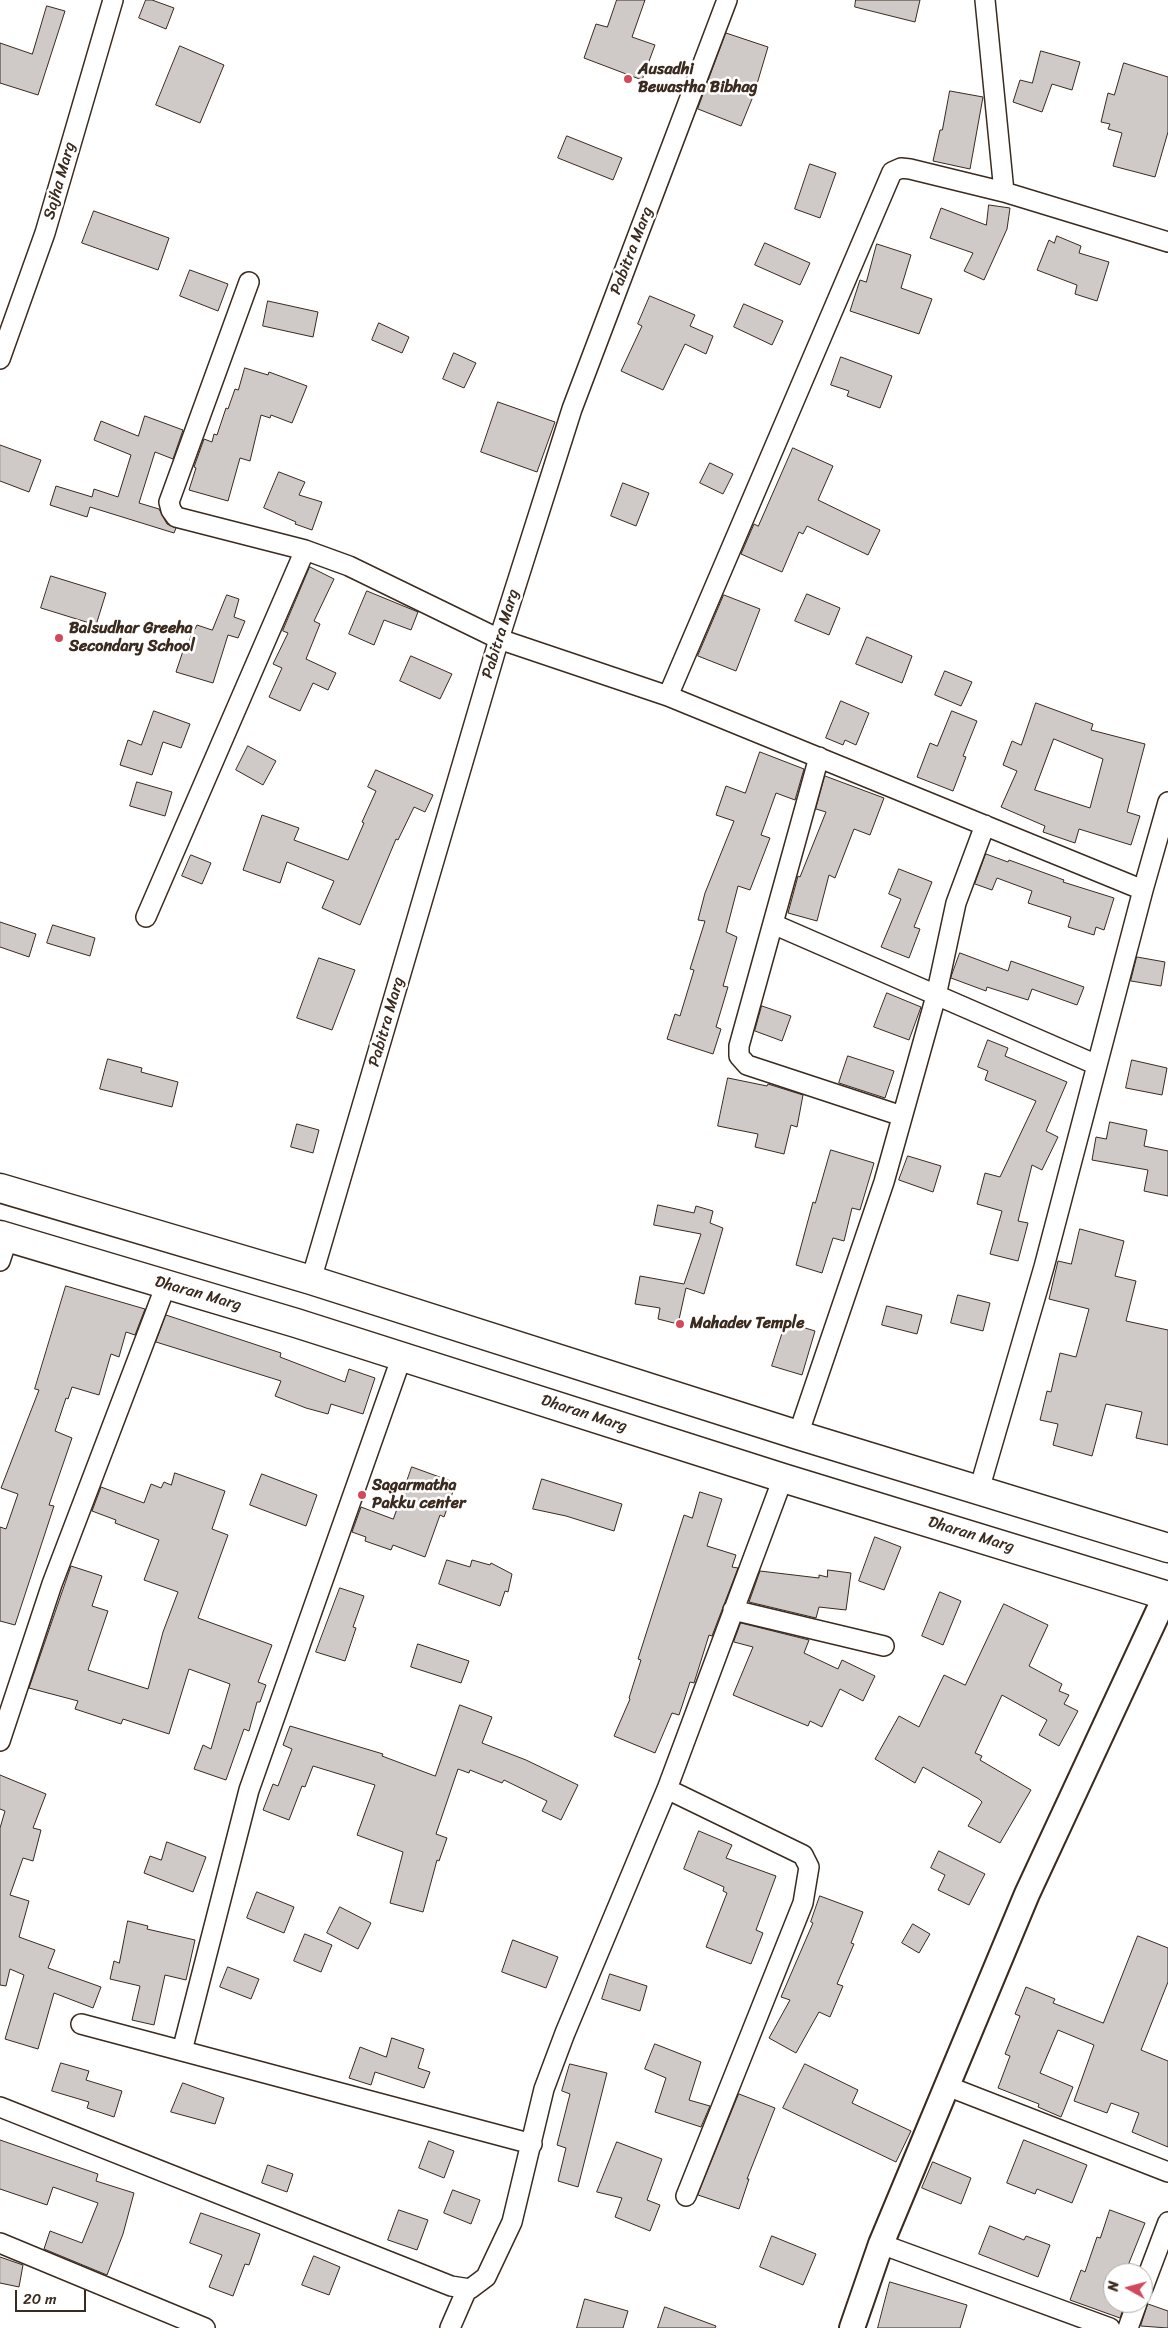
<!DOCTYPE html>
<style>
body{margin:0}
#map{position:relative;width:1168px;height:2328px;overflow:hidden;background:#fff;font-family:Sriracha,sans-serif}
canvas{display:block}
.north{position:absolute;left:1103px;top:2263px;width:50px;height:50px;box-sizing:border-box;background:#fff;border:1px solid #b1aaa5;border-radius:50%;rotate:277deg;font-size:14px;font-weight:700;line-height:20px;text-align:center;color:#3b2a1e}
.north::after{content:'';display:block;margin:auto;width:18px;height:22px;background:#d1495b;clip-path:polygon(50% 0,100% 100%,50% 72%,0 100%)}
.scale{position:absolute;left:15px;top:2290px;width:71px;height:22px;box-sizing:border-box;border:2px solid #3b2a1e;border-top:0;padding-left:6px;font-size:15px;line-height:18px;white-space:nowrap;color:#3b2a1e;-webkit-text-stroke:4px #fff;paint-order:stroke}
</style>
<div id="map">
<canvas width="1168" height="2328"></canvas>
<div class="north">N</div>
<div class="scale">20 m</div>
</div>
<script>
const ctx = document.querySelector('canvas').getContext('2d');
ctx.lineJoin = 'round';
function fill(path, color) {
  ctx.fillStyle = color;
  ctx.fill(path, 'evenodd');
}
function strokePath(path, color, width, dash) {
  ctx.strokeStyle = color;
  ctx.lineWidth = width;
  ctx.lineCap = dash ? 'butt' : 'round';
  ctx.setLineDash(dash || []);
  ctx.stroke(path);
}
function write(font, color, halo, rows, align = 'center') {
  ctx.font = font + ' Sriracha,sans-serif';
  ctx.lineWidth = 5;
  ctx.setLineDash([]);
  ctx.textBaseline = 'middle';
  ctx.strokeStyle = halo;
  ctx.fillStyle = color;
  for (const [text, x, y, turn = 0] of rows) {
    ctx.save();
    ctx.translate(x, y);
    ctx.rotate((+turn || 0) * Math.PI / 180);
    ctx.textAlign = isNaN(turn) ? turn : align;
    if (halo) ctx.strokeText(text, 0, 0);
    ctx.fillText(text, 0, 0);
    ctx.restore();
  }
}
const building = new Path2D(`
 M 146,0 L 152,0 L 174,8 L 166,29 L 139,18 Z
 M 617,0 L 645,0 L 632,37 L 655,45 L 642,80 L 584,58 L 596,24 L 607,27 Z
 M 856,0 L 920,0 L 915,22 L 855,7 Z
 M 47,6 L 65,11 L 38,95 L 0,83 L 0,43 L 32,54 Z
 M 726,33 L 768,47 L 754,94 L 741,126 L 698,109 Z
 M 180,46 L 224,65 L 200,123 L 156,105 Z
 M 1041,51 L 1080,62 L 1072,90 L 1052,84 L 1042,112 L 1013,102 L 1020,80 L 1032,83 Z
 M 1124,63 L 1168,77 L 1168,132 L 1155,177 L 1113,166 L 1122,133 L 1108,129 L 1110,124 L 1101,122 L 1108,93 L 1114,95 Z
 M 950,91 L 983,97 L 970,169 L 933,161 L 940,130 L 942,130 Z
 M 567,136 L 622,158 L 613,180 L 558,158 Z
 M 810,164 L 836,173 L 820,218 L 795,209 Z
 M 989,205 L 1010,208 L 1007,229 L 984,280 L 964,271 L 973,253 L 930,238 L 941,208 L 986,225 Z
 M 94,211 L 169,238 L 158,270 L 82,243 Z
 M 1057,236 L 1081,246 L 1079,253 L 1109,262 L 1097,301 L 1075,294 L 1077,285 L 1037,270 L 1049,240 L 1054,243 Z
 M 765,243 L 810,263 L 800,285 L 755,265 Z
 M 877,244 L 911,255 L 901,288 L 932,299 L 919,334 L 850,311 L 860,280 L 866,282 Z
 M 190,270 L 228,284 L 218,311 L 180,296 Z
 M 650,296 L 695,315 L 690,326 L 713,336 L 706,354 L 685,344 L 663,390 L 621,371 L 642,326 L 638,324 Z
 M 268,301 L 318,312 L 313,337 L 263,326 Z
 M 744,304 L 783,321 L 772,345 L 734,327 Z
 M 379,323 L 409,337 L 402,353 L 372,340 Z
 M 454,353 L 476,363 L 464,388 L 443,379 Z
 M 841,357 L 892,376 L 880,408 L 847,396 L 849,391 L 831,385 Z
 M 245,368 L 268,375 L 269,372 L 307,386 L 292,423 L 271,415 L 270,418 L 261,415 L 250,461 L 240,458 L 228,501 L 189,490 L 196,468 L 194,467 L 204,439 L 212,442 L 214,434 L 217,435 L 226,408 L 228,409 L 235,389 L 238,390 Z
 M 498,402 L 555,422 L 537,472 L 481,452 Z
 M 145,416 L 183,430 L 173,459 L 155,452 L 139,503 L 159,509 L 167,524 L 176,528 L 174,533 L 90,507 L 87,517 L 50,505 L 56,486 L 92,497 L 94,489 L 118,497 L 131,455 L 94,440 L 101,421 L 138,436 Z
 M 0,445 L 41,460 L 29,492 L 0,481 Z
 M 793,448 L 833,466 L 818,500 L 880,530 L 868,555 L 807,526 L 803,534 L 799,532 L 782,572 L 741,554 L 754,524 L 758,526 Z
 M 710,463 L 733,474 L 723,494 L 700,483 Z
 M 279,472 L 305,482 L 299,495 L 322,502 L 312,530 L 295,524 L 296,522 L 264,508 Z
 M 623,483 L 649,493 L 636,526 L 611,516 Z
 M 310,567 L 334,579 L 314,621 L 320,624 L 306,659 L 336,673 L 328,690 L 313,683 L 300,711 L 269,697 L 282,668 L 273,664 L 288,633 L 283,631 Z
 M 51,576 L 106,593 L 96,625 L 41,608 Z
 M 367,591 L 418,612 L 411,630 L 384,620 L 374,645 L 349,634 Z
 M 807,594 L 840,608 L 829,635 L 795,621 Z
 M 227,595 L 239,599 L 234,617 L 245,621 L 238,638 L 228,635 L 213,683 L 176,672 L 183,651 L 186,652 L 193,629 L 195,629 L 197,625 L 212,630 Z
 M 724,595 L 760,609 L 736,671 L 698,656 Z
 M 867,637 L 912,656 L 902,683 L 856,664 Z
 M 411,656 L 452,674 L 440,699 L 400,681 Z
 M 945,671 L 972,682 L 961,706 L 935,695 Z
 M 841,701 L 869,713 L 856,745 L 845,740 L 843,745 L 826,738 Z
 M 1036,703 L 1093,724 L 1091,730 L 1145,744 L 1127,812 L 1140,816 L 1131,845 L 1079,829 L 1075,843 L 1043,832 L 1045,826 L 1001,807 L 1017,771 L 1003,765 L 1012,741 L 1021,745 ZM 1054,739 L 1103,759 L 1090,808 L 1035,790 Z
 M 154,711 L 190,724 L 181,748 L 163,742 L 152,775 L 120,765 L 128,740 L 141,745 Z
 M 952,711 L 977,721 L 963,756 L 966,757 L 953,791 L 917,777 L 930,743 L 937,746 Z
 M 248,746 L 276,761 L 263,785 L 236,770 Z
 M 760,752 L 804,769 L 795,800 L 776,793 L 761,835 L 770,838 L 750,890 L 738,886 L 726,932 L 737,937 L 723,986 L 728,987 L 716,1027 L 721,1029 L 713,1054 L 667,1039 L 675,1014 L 680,1016 L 694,970 L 690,969 L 705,921 L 698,920 L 705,893 L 734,821 L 716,815 L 726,786 L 745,793 Z
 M 376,770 L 433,795 L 425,812 L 414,807 L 398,840 L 396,839 L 360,925 L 322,908 L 334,881 L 287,862 L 280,883 L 243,870 L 262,815 L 299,828 L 294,840 L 348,860 L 364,823 L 362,822 L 376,791 L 368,787 Z
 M 825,776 L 884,798 L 870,835 L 854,829 L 835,878 L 829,875 L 817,921 L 788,913 L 798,876 L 800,877 L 826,812 L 816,809 Z
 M 137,782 L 172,792 L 165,816 L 130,806 Z
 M 986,854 L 1008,862 L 1009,860 L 1064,880 L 1063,882 L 1114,898 L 1104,930 L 1096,927 L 1094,935 L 1068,927 L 1071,917 L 1028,903 L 1032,891 L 997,878 L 992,890 L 975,884 Z
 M 191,855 L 211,863 L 202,884 L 182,876 Z
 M 899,869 L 932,882 L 914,927 L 920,929 L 909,958 L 881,947 L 901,899 L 889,894 Z
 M 0,922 L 36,934 L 29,957 L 0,947 Z
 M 53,925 L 95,938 L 90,956 L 47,943 Z
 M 960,953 L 1008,971 L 1011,961 L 1084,987 L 1077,1005 L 1032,989 L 1028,1000 L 987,987 L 986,991 L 951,978 Z
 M 1137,957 L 1165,962 L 1161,986 L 1131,981 Z
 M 319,958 L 355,970 L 332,1030 L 297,1018 Z
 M 887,993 L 921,1007 L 909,1040 L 874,1027 Z
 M 762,1006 L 791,1016 L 782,1041 L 755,1031 Z
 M 988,1040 L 1008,1048 L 1005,1056 L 1067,1082 L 1046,1131 L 1058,1137 L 1042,1170 L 1032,1165 L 1018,1221 L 1028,1223 L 1018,1261 L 990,1254 L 1002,1211 L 977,1204 L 985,1173 L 1000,1177 L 1036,1101 L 985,1080 L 988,1071 L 978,1067 Z
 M 848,1056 L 894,1071 L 885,1098 L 839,1083 Z
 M 108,1059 L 142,1068 L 141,1072 L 178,1082 L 172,1107 L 100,1089 Z
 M 1132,1060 L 1167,1068 L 1162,1095 L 1126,1088 Z
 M 728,1078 L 767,1086 L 768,1084 L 803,1095 L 797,1127 L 791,1125 L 784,1154 L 755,1147 L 758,1134 L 718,1126 Z
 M 1110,1122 L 1147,1130 L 1144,1146 L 1168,1151 L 1168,1196 L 1144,1191 L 1148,1170 L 1092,1160 L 1096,1137 L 1106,1139 Z
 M 297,1124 L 319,1130 L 313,1153 L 291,1147 Z
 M 831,1150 L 874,1163 L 860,1210 L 852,1208 L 844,1241 L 833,1238 L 822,1273 L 796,1265 L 813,1202 L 815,1203 Z
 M 908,1156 L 941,1166 L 933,1192 L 899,1180 Z
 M 658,1205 L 694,1213 L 696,1206 L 713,1211 L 710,1223 L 723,1228 L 704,1294 L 686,1288 L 678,1324 L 658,1319 L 660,1308 L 635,1304 L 640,1276 L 684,1284 L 701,1234 L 654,1225 Z
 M 1080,1229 L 1124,1241 L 1115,1276 L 1136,1281 L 1126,1321 L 1168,1330 L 1168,1445 L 1136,1438 L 1142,1412 L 1106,1404 L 1092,1456 L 1053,1445 L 1058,1424 L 1040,1420 L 1047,1391 L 1051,1392 L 1060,1353 L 1076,1357 L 1089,1309 L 1049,1299 L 1058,1261 L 1071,1264 Z
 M 66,1286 L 145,1309 L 135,1335 L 126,1332 L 119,1357 L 111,1354 L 99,1395 L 72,1387 L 68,1399 L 66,1398 L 55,1431 L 72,1438 L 49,1505 L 54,1506 L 15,1625 L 0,1621 L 0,1527 L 6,1529 L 18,1494 L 1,1488 L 39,1390 L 35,1389 Z
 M 958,1295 L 990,1303 L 983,1331 L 951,1323 Z
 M 887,1306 L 922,1315 L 917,1334 L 882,1325 Z
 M 166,1315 L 281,1353 L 280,1357 L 345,1382 L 349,1369 L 375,1378 L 363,1414 L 331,1404 L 328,1414 L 306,1408 L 275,1396 L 281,1381 L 156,1342 Z
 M 786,1322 L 815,1331 L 802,1375 L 772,1366 Z
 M 412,1467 L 456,1483 L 444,1517 L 440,1515 L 425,1557 L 393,1545 L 391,1550 L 365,1541 L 366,1537 L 352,1532 L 361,1507 L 393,1519 Z
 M 175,1473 L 225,1491 L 212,1529 L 228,1535 L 198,1618 L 272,1645 L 258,1682 L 266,1685 L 260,1702 L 257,1702 L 249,1731 L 244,1729 L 226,1780 L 194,1769 L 203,1745 L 211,1749 L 230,1684 L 189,1669 L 169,1734 L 123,1719 L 121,1724 L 75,1709 L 78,1701 L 29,1688 L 71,1566 L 102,1576 L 92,1606 L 108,1611 L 88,1670 L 148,1689 L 163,1632 L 178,1592 L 144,1580 L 159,1540 L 115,1523 L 116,1520 L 92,1511 L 101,1487 L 144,1503 L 151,1484 L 161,1488 L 164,1482 L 171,1485 Z
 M 262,1474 L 317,1495 L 306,1526 L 250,1505 Z
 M 542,1479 L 622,1504 L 614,1531 L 566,1516 L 533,1509 Z
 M 700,1492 L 722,1499 L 707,1546 L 736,1555 L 732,1567 L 738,1568 L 712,1636 L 709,1635 L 694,1683 L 690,1682 L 679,1715 L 672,1713 L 655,1753 L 614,1736 L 630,1699 L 629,1698 L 641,1660 L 638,1659 L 684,1515 L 692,1518 Z
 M 875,1537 L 901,1547 L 884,1590 L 859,1581 Z
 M 447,1560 L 470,1567 L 472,1560 L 490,1565 L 491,1563 L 512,1574 L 508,1592 L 505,1591 L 500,1606 L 439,1584 Z
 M 828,1570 L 851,1573 L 846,1610 L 819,1607 L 816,1618 L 749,1602 L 760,1571 L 819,1578 L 819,1575 L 827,1577 Z
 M 340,1588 L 364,1596 L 353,1627 L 356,1628 L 345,1661 L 316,1652 Z
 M 940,1592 L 961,1601 L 943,1645 L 922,1636 Z
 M 1004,1604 L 1048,1625 L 1029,1666 L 1062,1684 L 1059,1691 L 1069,1695 L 1064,1704 L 1078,1711 L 1059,1746 L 1039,1735 L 1047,1720 L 1002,1695 L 975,1753 L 982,1756 L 980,1760 L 1031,1790 L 1000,1843 L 968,1826 L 982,1802 L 979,1799 L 923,1767 L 915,1783 L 875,1759 L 899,1716 L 919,1727 L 944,1675 L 965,1685 Z
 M 741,1623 L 809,1640 L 804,1653 L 838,1669 L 842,1660 L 875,1676 L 863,1701 L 840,1689 L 822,1727 L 810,1721 L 808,1726 L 733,1695 L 753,1647 L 734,1642 Z
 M 418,1644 L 469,1661 L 461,1683 L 411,1667 Z
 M 460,1705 L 492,1717 L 482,1743 L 526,1760 L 578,1785 L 561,1820 L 542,1811 L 547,1801 L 504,1780 L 502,1783 L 470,1770 L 469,1773 L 458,1769 L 436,1834 L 447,1838 L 439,1861 L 437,1860 L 423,1912 L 390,1903 L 403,1852 L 357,1835 L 375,1785 L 313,1766 L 305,1787 L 302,1786 L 289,1820 L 263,1810 L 273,1784 L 278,1786 L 292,1749 L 283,1745 L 290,1726 L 383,1754 L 382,1756 L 435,1776 Z
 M 0,1775 L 46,1794 L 33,1828 L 41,1830 L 33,1861 L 23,1858 L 10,1895 L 29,1901 L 19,1937 L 55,1950 L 48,1968 L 101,1987 L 93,2008 L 54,1993 L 38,2049 L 5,2039 L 24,1975 L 10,1969 L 6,1986 L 0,1985 L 0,1828 L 5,1811 L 0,1809 Z
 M 699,1831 L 732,1845 L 726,1858 L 776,1876 L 756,1930 L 763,1933 L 751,1964 L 706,1947 L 727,1893 L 723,1891 L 724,1887 L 684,1869 Z
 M 167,1842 L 206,1857 L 193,1892 L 144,1873 L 150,1856 L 161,1860 Z
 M 939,1851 L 985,1874 L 969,1905 L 938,1890 L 945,1875 L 931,1868 Z
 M 257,1892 L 294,1907 L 284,1933 L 247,1918 Z
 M 820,1896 L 863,1912 L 851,1943 L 854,1944 L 837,1984 L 843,1986 L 830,2017 L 819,2012 L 796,2053 L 769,2038 L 790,2000 L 781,1997 L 813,1923 L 811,1922 Z
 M 340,1907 L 371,1923 L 358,1949 L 327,1933 Z
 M 128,1921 L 148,1926 L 147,1929 L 195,1940 L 186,1980 L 165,1975 L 154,2025 L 132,2020 L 140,1986 L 110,1979 L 114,1961 L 119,1963 Z
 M 913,1924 L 930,1934 L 919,1953 L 902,1943 Z
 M 305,1934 L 332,1945 L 321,1972 L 294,1961 Z
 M 1138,1936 L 1168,1948 L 1168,1982 L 1141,2050 L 1168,2061 L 1168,2147 L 1132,2132 L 1139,2113 L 1111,2103 L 1107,2113 L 1074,2101 L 1094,2045 L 1058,2030 L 1040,2073 L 1073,2087 L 1061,2117 L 1038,2107 L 1039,2104 L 998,2088 L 1010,2056 L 1005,2054 L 1020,2016 L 1015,2014 L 1026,1987 L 1055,1999 L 1053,2003 L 1103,2023 Z
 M 513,1940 L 558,1957 L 546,1988 L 502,1972 Z
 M 228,1967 L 259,1979 L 251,1999 L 220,1987 Z
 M 610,1974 L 647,1986 L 640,2011 L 602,1999 Z
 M 392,2038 L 424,2049 L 418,2068 L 430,2072 L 424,2088 L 375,2072 L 371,2085 L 349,2078 L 360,2047 L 386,2057 Z
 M 655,2044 L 701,2062 L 689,2100 L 710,2106 L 701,2127 L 655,2112 L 666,2078 L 645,2069 Z
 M 61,2063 L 89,2071 L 86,2080 L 122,2091 L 114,2117 L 87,2108 L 89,2102 L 52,2091 Z
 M 570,2064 L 607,2073 L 578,2187 L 558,2181 L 566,2148 L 557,2145 L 570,2094 L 562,2091 Z
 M 805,2064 L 858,2090 L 852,2103 L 911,2131 L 896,2162 L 783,2108 Z
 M 183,2083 L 224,2098 L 215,2124 L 171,2112 Z
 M 739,2094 L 775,2108 L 747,2179 L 749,2179 L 739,2209 L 698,2195 Z
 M 0,2140 L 98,2174 L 96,2181 L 134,2193 L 123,2234 L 107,2275 L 44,2249 L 50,2231 L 82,2243 L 98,2203 L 53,2187 L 47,2205 L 0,2189 Z
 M 1024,2140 L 1087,2165 L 1072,2203 L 1037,2189 L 1035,2194 L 1007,2183 Z
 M 429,2141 L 454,2151 L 444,2178 L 419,2168 Z
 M 617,2142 L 662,2159 L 647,2200 L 660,2205 L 650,2231 L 615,2217 L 622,2198 L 597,2192 Z
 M 933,2162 L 971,2178 L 961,2204 L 922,2188 Z
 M 268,2165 L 293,2174 L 287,2192 L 262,2183 Z
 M 453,2190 L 480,2200 L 471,2224 L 444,2213 Z
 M 399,2210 L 428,2220 L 417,2250 L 388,2240 Z
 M 1110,2210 L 1145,2223 L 1125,2273 L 1113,2273 L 1113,2303 L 1125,2303 L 1120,2318 L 1070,2300 L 1081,2270 L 1085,2272 L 1097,2237 L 1100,2238 Z
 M 201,2213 L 260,2234 L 249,2265 L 245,2264 L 233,2296 L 209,2287 L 222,2255 L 190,2243 Z
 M 990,2226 L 1024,2240 L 1026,2236 L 1050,2245 L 1038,2277 L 979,2254 Z
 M 772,2236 L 816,2254 L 803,2285 L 760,2267 Z
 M 314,2256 L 340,2267 L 329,2295 L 302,2285 Z
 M 0,2257 L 23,2265 L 19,2287 L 0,2283 Z
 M 890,2282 L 967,2305 L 960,2328 L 878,2328 Z
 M 585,2299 L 628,2311 L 623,2328 L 577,2328 Z
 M 1148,2304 L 1168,2311 L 1168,2328 L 1141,2326 Z
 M 665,2307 L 716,2326 L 715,2328 L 658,2328 Z`);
fill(building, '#cfcac7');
strokePath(building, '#3b2a1e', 1);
const minor = new Path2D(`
 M 985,0 L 1004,192
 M 249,282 L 169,502 L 171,510 L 176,517 L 305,550 L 349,566 L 499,639 L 668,696 L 1143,890
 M 0,359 L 45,233 L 113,0
 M 668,696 L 892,172 L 901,168 L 910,169 L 1004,192 L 1168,242
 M 819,757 L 739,1046 L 739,1056 L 747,1065 L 902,1116
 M 146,917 L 305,550
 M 773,924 L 1097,1065
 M 0,1261 L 8,1237
 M 311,1280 L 499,639 L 572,409 L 727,0
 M 798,1435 L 884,1182 L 936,996 L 956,903 L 985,825
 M 979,1490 L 1044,1267 L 1143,890 L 1168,802
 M 733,1610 L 884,1646
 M 0,1741 L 52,1584 L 166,1285
 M 667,1789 L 803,1855 L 809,1867 L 803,1903 L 686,2196
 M 81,2024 L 532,2144
 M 182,2051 L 249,1790 L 402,1356
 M 947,2086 L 1168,2172
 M 0,2107 L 451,2286 L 470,2289 L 486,2277 L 512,2222 L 544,2089 L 565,2033 L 667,1789 L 783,1478
 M 0,2243 L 205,2328
 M 881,2244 L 1110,2328
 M 1143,2288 L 1168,2222
 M 450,2328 L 467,2289
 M 1128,2328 L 1137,2303`);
const tertiary = new Path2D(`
 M 852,2328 L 881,2244 L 1027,1894 L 1166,1595`);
const primary = new Path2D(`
 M 0,1188 L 311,1280 L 798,1435 L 1168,1548
 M 0,1235 L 296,1323 L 783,1478 L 1168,1596`);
strokePath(minor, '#3b2a1e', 22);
strokePath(tertiary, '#3b2a1e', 28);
strokePath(primary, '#3b2a1e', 31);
strokePath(minor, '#fff', 19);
strokePath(tertiary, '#fff', 24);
strokePath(primary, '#fff', 28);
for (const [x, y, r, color] of [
 [628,79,5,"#d1495b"],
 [59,638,5,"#d1495b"],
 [680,1324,5,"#d1495b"],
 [362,1495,5,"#d1495b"]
]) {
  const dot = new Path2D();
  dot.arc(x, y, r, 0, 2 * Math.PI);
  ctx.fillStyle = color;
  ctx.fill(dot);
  strokePath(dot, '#fff', 2);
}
write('bold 16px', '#3b2a1e', '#fff', [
 ["Ausadhi",638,70],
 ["Bewastha Bibhag",638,88],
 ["Balsudhar Greeha",69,629],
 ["Secondary School",69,647],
 ["Mahadev Temple",690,1324],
 ["Sagarmatha",372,1486],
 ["Pakku center",372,1504]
], 'left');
write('16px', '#3b2a1e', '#fff', [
 ["Sajha Marg",60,181,-74],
 ["Pabitra Marg",632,251,-69],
 ["Pabitra Marg",501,634,-73],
 ["Pabitra Marg",387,1022,-74],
 ["Dharan Marg",198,1294,16],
 ["Dharan Marg",584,1414,18],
 ["Dharan Marg",971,1535,17]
]);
</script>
